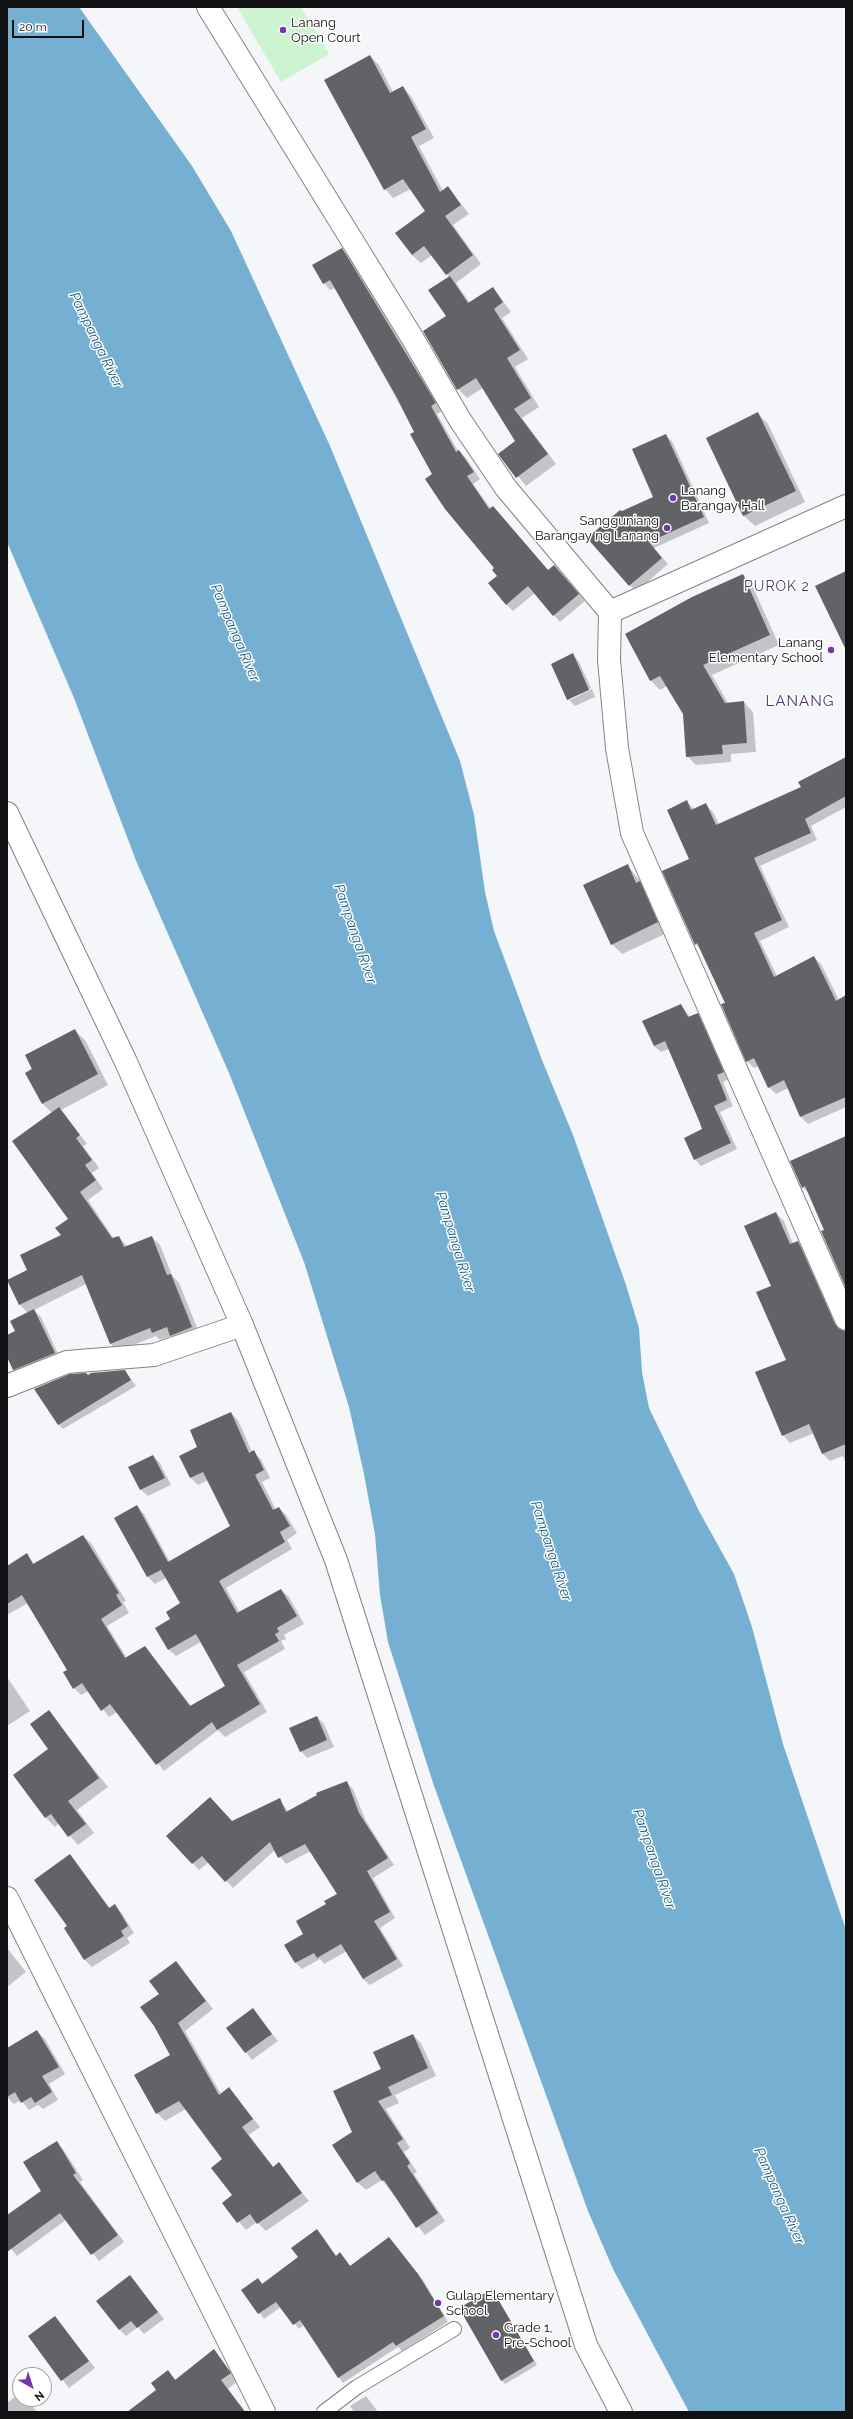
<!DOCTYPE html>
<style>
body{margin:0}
#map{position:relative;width:853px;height:2419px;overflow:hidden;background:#f4f6f9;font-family:Raleway,sans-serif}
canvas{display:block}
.frame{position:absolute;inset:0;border:8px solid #101112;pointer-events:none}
.north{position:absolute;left:12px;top:2367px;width:40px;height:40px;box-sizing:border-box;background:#fff;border:1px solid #9fa0a0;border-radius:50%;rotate:141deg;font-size:11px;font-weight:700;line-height:16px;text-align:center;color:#101112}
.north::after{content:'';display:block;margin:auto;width:14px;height:18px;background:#7637ad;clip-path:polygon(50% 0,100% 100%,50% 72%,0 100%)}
.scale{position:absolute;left:12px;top:20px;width:72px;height:18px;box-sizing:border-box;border:2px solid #101112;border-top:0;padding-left:5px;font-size:12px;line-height:14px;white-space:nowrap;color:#101112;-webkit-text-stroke:3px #fff;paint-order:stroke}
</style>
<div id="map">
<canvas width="853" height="2419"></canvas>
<div class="frame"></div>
<div class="north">N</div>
<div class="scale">20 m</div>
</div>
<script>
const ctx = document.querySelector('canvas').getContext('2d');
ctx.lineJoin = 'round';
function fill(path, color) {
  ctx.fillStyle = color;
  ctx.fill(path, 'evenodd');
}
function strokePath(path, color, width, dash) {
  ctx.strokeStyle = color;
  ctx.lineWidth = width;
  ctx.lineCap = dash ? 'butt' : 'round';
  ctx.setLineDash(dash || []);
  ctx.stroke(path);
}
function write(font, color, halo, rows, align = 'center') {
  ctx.font = font + ' Raleway,sans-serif';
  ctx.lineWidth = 3;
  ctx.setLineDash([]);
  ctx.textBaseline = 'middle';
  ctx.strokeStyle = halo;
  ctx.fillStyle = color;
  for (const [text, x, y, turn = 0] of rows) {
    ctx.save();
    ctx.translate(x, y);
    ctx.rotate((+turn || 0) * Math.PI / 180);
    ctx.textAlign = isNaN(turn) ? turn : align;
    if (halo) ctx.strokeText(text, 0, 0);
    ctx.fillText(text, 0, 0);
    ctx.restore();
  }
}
fill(new Path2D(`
 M 237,7 L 301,7 L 329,54 L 281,82 Z`), '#ccf4d0');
fill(new Path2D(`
 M 7,7 L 79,7 L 192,166 L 231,231 L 330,446 L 460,761 L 474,815 L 485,892 L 494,931 L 542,1060 L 573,1135 L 626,1285 L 639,1328 L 642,1372 L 649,1408 L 699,1511 L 734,1574 L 752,1627 L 783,1744 L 846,1930 L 846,2412 L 689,2412 L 613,2269 L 588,2211 L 433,1783 L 388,1642 L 380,1595 L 375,1534 L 364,1474 L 349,1407 L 304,1262 L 229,1073 L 137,863 L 74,698 L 7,542 Z`), '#75afd1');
fill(new Path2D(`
 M 370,56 L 379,65 L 393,92 L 403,87 L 411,96 L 434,138 L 419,146 L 443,191 L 448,187 L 469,214 L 453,225 L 481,264 L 456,283 L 470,303 L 493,288 L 511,312 L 502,318 L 528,359 L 515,367 L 539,407 L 522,418 L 556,464 L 526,486 L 500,454 L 517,441 L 483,388 L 467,398 L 458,389 L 447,317 L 449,277 L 432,255 L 421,263 L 412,255 L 427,211 L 411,189 L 393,198 L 385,189 Z
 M 342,250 L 349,256 L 442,411 L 437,414 L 458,451 L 466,458 L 480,479 L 473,484 L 491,509 L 549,571 L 561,573 L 585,601 L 560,622 L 535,593 L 513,611 L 506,604 L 496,568 L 433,474 L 415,432 L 335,288 L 330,290 L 324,283 Z
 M 758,414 L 768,424 L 805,502 L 755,526 L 744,516 L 707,438 Z
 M 665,435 L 672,441 L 709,523 L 654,548 L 668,564 L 636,592 L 630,585 L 622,513 L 654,498 Z
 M 743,575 L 752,585 L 779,645 L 712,675 L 728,703 L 744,702 L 753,712 L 756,752 L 731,754 L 731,762 L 696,765 L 687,756 L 684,714 L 667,686 L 660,690 L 651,681 L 627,635 Z
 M 573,655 L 579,662 L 591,688 L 570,698 L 570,700 L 592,689 L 595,697 L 575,706 L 568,699 Z
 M 846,765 L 846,807 L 811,826 L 817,840 L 760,866 L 789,927 L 760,941 L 777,976 L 814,957 L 821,964 L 839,1000 L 846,996 L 846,1107 L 808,1124 L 801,1117 L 788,1088 L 776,1094 L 769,1087 L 759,1066 L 754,1068 L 747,1061 L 726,1003 L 702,950 L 696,944 L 687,802 L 694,809 L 706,805 L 713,812 L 719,824 L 802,788 Z
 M 627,865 L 650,893 L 667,933 L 622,954 L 612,944 Z
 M 681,1005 L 690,1017 L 698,1014 L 704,1021 L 729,1079 L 723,1082 L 733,1106 L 720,1112 L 737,1149 L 701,1166 L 695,1159 L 703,1130 L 669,1049 L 661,1052 L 654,1046 L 644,1021 Z
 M 74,1030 L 85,1040 L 108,1085 L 61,1110 L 87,1144 L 83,1146 L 99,1168 L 92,1173 L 103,1189 L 88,1200 L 114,1239 L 119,1237 L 128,1247 L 152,1237 L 160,1245 L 172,1275 L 179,1283 L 200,1335 L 179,1343 L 172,1336 L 160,1340 L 156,1336 L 118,1351 L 110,1343 L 86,1284 L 34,1310 L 41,1317 L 61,1360 L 21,1376 L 14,1370 L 7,1355 L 7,1336 L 16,1332 L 28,1313 L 20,1305 L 8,1281 L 28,1271 L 62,1235 L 70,1219 L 52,1113 L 43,1104 L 26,1073 Z
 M 846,1137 L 846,1286 L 825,1230 L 809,1193 L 803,1187 Z
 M 776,1213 L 784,1221 L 793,1244 L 798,1242 L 805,1250 L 844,1335 L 846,1464 L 843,1456 L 830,1461 L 823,1454 L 814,1433 L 790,1443 L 783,1435 L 787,1360 L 772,1286 Z
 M 125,1371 L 136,1386 L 63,1429 L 58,1424 L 88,1376 Z
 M 231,1413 L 238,1420 L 252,1452 L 261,1459 L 270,1478 L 262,1482 L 276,1510 L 279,1508 L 286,1515 L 297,1533 L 287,1540 L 292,1549 L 226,1588 L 240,1613 L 281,1590 L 289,1597 L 304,1624 L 284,1635 L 286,1639 L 281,1641 L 285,1649 L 244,1672 L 267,1712 L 225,1737 L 218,1730 L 164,1771 L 117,1712 L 109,1717 L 89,1691 L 81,1695 L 74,1688 L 69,1670 L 28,1603 L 7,1615 L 7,1576 L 31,1560 L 34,1564 L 83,1536 L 91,1543 L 126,1601 L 123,1602 L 129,1613 L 107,1626 L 127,1658 L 145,1647 L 192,1707 L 226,1686 L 201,1642 L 176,1656 L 168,1649 L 171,1620 L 181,1604 L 166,1578 L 155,1584 L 148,1577 L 116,1518 L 137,1506 L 144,1514 L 170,1562 L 231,1526 L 208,1480 L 198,1485 L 191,1478 L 198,1447 Z
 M 153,1456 L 160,1463 L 171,1485 L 148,1496 L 141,1490 Z
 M 7,1677 L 30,1711 L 7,1726 Z
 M 49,1712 L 108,1787 L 77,1810 L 94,1833 L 78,1845 L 59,1823 L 55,1827 L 46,1818 L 14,1775 L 50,1749 Z
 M 317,1717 L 324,1724 L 334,1747 L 307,1758 L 301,1751 Z
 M 346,1782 L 353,1789 L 366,1821 L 394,1865 L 373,1878 L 395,1918 L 380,1928 L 403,1966 L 370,1985 L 363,1979 L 347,1951 L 324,1964 L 320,1959 L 302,1969 L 296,1963 L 305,1934 L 327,1904 L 338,1894 L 311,1851 L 286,1864 L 275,1850 L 233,1888 L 209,1862 L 199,1870 L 168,1836 L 232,1822 L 279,1800 L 289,1812 Z
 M 79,1868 L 110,1908 L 115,1905 L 121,1912 L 134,1933 L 127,1938 L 130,1943 L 92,1967 L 85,1960 L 65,1929 L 69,1926 Z
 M 7,1948 L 26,1972 L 7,1987 Z
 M 176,1962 L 213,2009 L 185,2031 L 221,2094 L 229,2088 L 260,2127 L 249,2135 L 274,2168 L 279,2164 L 309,2201 L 266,2231 L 257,2222 L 246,2230 L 223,2203 L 233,2196 L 224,2159 L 186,2109 L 165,2121 L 157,2113 L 171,2055 L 160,1994 Z
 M 252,2009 L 278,2041 L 252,2060 L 228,2028 Z
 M 37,2032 L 45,2039 L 65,2074 L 49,2084 L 58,2100 L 43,2109 L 38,2105 L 29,2110 L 21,2100 L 14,2104 L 7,2097 L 7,2047 L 8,2049 Z
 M 413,2035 L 421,2043 L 436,2076 L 395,2095 L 399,2103 L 386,2109 L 410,2148 L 404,2152 L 417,2172 L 414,2174 L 445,2221 L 425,2235 L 382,2180 L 366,2190 L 357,2182 L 353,2132 L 382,2069 Z
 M 56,2142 L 63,2149 L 83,2180 L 80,2182 L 124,2242 L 99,2261 L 66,2220 L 17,2256 L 7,2244 L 7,2217 L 42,2191 Z
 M 322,2236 L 336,2257 L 340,2254 L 351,2267 L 389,2238 L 423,2280 L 448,2322 L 402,2351 L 398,2347 L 343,2383 L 304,2325 L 299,2329 L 281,2307 L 264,2319 L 242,2290 L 258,2279 L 263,2284 L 299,2258 Z
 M 130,2276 L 164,2319 L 144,2334 L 138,2327 L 126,2336 L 119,2329 Z
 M 492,2290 L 537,2365 L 505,2384 L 501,2380 Z
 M 55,2317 L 95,2368 L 69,2388 L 29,2337 Z
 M 214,2351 L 238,2381 L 228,2389 L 246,2412 L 144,2412 L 168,2372 L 176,2380 Z
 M 20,2393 L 20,2399 L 27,2399 L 37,2412 L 7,2412 L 7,2403 Z
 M 366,2396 L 378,2412 L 354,2412 L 350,2406 Z`), '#0003');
fill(new Path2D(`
 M 370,55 L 390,93 L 403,86 L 426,129 L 411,137 L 440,192 L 448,186 L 461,205 L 445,216 L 473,255 L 446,275 L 424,246 L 412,255 L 395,233 L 425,211 L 403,179 L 384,190 L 324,80 Z
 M 342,248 L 436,403 L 431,406 L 456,452 L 459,450 L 474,472 L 467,476 L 489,509 L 493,506 L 548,570 L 554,565 L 579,594 L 553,616 L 528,586 L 506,605 L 488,583 L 497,576 L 492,570 L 494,568 L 445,509 L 425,479 L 432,474 L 410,434 L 414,432 L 396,396 L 330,280 L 323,284 L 312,265 Z
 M 450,276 L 468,303 L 493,287 L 503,302 L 494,309 L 520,350 L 507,358 L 531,398 L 514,409 L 548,454 L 516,478 L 498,454 L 515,441 L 476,378 L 457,390 L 423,331 L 446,316 L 428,290 Z
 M 758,412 L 796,491 L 743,516 L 706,438 Z
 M 666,434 L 704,517 L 649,542 L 662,558 L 629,586 L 587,538 L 620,510 L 622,511 L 653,497 L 632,449 Z
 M 846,571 L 846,650 L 815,586 Z
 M 743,574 L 770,635 L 703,665 L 725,703 L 744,701 L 747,743 L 722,745 L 723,754 L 686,757 L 683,714 L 660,676 L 650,681 L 625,634 L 692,597 Z
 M 573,653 L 589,690 L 567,700 L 551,664 Z
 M 846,757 L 846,796 L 805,819 L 811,833 L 754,858 L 782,920 L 754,933 L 774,977 L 814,956 L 836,1001 L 846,995 L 846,1097 L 800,1117 L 784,1080 L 768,1088 L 754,1058 L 746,1062 L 721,1004 L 725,1003 L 697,943 L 695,945 L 662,871 L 689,859 L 667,810 L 687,800 L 691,810 L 706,803 L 716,825 L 801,787 L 798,782 Z
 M 628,864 L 636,883 L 640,881 L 658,922 L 611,945 L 583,885 Z
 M 681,1004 L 688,1017 L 698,1013 L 724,1072 L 717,1075 L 727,1100 L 714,1106 L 731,1143 L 694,1160 L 684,1138 L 702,1129 L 700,1123 L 665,1041 L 654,1046 L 642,1021 Z
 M 75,1029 L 98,1074 L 42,1104 L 25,1073 L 32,1069 L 25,1055 Z
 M 59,1107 L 80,1135 L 76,1138 L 92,1160 L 85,1165 L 96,1180 L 80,1192 L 112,1238 L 119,1236 L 124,1247 L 152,1236 L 167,1275 L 171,1274 L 192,1327 L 170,1336 L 167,1327 L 152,1333 L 150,1328 L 110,1344 L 82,1275 L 19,1305 L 7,1280 L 27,1270 L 20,1255 L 61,1235 L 55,1228 L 68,1219 L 12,1141 Z
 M 846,1136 L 846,1288 L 821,1231 L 824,1230 L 805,1186 L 802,1188 L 790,1161 Z
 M 776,1212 L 790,1244 L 798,1241 L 835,1324 L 839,1329 L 846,1331 L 846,1444 L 822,1454 L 809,1424 L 782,1436 L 755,1372 L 786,1360 L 756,1292 L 771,1286 L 744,1226 Z
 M 34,1309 L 55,1353 L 13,1370 L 7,1357 L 7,1335 L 15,1331 L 10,1321 Z
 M 125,1370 L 131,1380 L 58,1425 L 34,1389 L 70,1374 L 86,1373 L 88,1375 L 91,1373 Z
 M 231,1412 L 249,1453 L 254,1450 L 264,1470 L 255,1475 L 273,1510 L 279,1507 L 290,1526 L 280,1532 L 285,1542 L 219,1581 L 237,1613 L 281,1589 L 297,1616 L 277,1628 L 279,1632 L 275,1634 L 279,1641 L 237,1665 L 260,1704 L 217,1730 L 212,1722 L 156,1765 L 110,1704 L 101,1711 L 82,1683 L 73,1689 L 63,1672 L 67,1670 L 22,1595 L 7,1604 L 7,1566 L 27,1553 L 33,1564 L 83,1535 L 119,1593 L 116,1595 L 122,1605 L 101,1619 L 125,1658 L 145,1646 L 190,1706 L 225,1686 L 196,1634 L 168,1650 L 155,1628 L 170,1619 L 166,1612 L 180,1603 L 161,1570 L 147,1577 L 114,1518 L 137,1505 L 168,1562 L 230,1526 L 203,1472 L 190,1478 L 179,1456 L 197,1447 L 190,1430 Z
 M 153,1455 L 165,1478 L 140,1490 L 128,1467 Z
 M 49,1710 L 99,1778 L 68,1801 L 86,1824 L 68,1837 L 51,1814 L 45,1818 L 13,1775 L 48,1749 L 30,1724 Z
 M 317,1716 L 327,1740 L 300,1752 L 289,1728 Z
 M 347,1781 L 359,1813 L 388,1858 L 367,1871 L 390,1912 L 374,1921 L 397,1959 L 363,1979 L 341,1944 L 317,1958 L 314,1953 L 295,1963 L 284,1945 L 303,1934 L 296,1921 L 326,1904 L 324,1901 L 337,1894 L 305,1844 L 278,1858 L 270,1842 L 225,1882 L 202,1856 L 192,1864 L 166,1836 L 210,1797 L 232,1821 L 280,1798 L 286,1812 L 317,1795 L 316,1793 Z
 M 70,1854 L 109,1908 L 115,1904 L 128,1926 L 121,1931 L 124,1936 L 84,1960 L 64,1928 L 67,1926 L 34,1880 Z
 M 176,1961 L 206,2001 L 178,2023 L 219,2095 L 229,2087 L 253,2119 L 242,2127 L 273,2167 L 279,2162 L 302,2193 L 257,2224 L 250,2214 L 237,2223 L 222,2203 L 232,2195 L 211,2168 L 222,2159 L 179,2101 L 156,2114 L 134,2075 L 170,2055 L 154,2026 L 140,2007 L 159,1994 L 149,1981 Z
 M 253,2008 L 272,2034 L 245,2053 L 226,2028 Z
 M 37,2030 L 59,2067 L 42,2076 L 52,2092 L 35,2103 L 31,2097 L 21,2103 L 15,2092 L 7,2097 L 7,2048 Z
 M 413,2034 L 428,2068 L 388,2087 L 392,2095 L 378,2101 L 403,2139 L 397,2143 L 410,2163 L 407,2166 L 438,2213 L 416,2228 L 384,2180 L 382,2181 L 375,2171 L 357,2183 L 332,2145 L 352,2132 L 333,2091 L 381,2069 L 373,2052 Z
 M 57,2141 L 76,2173 L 73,2175 L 118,2235 L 91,2255 L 60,2213 L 7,2252 L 7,2215 L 41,2191 L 23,2162 Z
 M 317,2229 L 336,2256 L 340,2252 L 350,2266 L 389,2237 L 418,2274 L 444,2316 L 396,2346 L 393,2342 L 338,2378 L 300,2320 L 293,2325 L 276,2302 L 258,2314 L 241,2290 L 258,2278 L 262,2284 L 298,2257 L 291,2248 Z
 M 130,2275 L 158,2312 L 137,2328 L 131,2321 L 119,2330 L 96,2301 Z
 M 492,2289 L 534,2361 L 501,2381 L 459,2308 Z
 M 55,2316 L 89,2361 L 61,2381 L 28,2336 Z
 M 214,2349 L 231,2373 L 221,2380 L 245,2412 L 127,2412 L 156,2390 L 151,2383 L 168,2370 L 175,2380 Z`), '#616366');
const service = new Path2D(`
 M 324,2412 L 357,2387 L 454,2329`);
const minor = new Path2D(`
 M 208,7 L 413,339 L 460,420 L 506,488 L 610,612 L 609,660 L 617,748 L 632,833 L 846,1319
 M 610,612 L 846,506
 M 242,1325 L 336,1560 L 586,2345 L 621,2412`);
const tertiary = new Path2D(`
 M 7,813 L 126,1062 L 242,1325 L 154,1355 L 67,1362 L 7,1386
 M 7,1898 L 264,2412`);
strokePath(service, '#818386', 16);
strokePath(minor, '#818386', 24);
strokePath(tertiary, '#818386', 24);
strokePath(service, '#fff', 14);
strokePath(minor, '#fff', 22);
strokePath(tertiary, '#fff', 22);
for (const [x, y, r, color] of [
 [283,30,4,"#7637ad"],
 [673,498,4,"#7637ad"],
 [667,528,4,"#7637ad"],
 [831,650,4,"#7637ad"],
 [438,2303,4,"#7637ad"],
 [496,2335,4,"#7637ad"]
]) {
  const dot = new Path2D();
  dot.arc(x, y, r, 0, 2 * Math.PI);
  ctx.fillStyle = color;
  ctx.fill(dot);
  strokePath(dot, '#fff', 1.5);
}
write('13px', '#101112', '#fff', [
 ["Lanang",291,23],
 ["Open Court",291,38],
 ["Lanang",681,491],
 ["Barangay Hall",681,506],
 ["Sangguniang",659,521,"right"],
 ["Barangay ng Lanang",659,536,"right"],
 ["Lanang",823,643,"right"],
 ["Elementary School",823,658,"right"],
 ["Gulap Elementary",446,2296],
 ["School",446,2311],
 ["Grade 1,",504,2328],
 ["Pre-School",504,2343]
], 'left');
write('italic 14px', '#175d7f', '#fff', [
 ["Pampanga River",96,340,64],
 ["Pampanga River",235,633,67],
 ["Pampanga River",355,934,71],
 ["Pampanga River",455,1242,73],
 ["Pampanga River",551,1551,72],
 ["Pampanga River",654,1859,71],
 ["Pampanga River",779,2196,66]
]);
ctx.letterSpacing = '1px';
write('14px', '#51346e', '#fff', [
 ["PUROK 2",777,587]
]);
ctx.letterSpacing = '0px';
ctx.letterSpacing = '1px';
write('15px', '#51346e', '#fff', [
 ["LANANG",800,701]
]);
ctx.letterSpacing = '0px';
</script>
